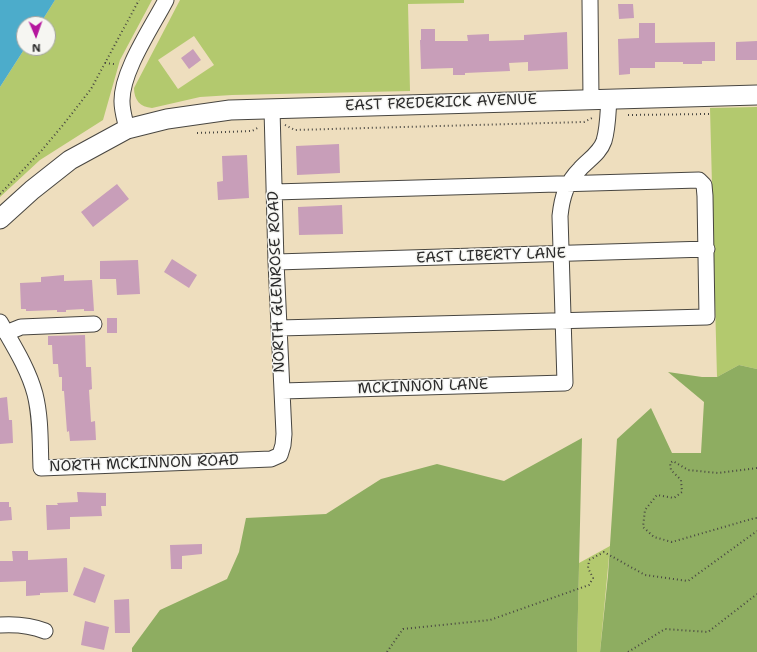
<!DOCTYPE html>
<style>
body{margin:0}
#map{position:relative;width:757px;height:652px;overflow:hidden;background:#eedebe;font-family:"Shantell Sans",sans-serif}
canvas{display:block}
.north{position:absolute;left:16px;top:16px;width:40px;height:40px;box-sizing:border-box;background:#f6f6f2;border:1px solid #a5a5a2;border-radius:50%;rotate:178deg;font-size:11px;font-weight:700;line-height:16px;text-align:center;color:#2b2b2b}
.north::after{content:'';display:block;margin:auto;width:14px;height:18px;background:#b5179e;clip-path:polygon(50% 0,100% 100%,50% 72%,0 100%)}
</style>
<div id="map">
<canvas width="757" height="652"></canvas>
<div class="north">N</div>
</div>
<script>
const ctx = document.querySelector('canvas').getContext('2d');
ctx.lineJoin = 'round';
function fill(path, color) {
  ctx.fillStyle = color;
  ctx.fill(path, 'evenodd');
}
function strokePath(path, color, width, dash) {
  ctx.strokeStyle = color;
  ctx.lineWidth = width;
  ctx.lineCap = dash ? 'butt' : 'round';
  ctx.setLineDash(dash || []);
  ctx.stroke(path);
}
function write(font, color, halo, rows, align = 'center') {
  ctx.font = font + ' "Shantell Sans",sans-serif';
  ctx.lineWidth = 3;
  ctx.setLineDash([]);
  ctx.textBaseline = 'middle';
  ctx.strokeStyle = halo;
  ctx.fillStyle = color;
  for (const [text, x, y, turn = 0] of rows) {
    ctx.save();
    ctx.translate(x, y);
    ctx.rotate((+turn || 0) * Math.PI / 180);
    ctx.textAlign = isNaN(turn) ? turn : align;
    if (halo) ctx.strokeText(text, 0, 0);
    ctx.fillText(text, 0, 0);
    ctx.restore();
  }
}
fill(new Path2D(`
 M 55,0 L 152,0 L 120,60 L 103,120 L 40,160 L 0,197 L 0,87 L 25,48 L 48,48 L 48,24 L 40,24 Z
 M 180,0 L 464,0 L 464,3 L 408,4 L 410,91 L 232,95 L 200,97 L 152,108 C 140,107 134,100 134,88 ZM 194,36 L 214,65 L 178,89 L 158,60 Z
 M 757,107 L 757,369 L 739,365 L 717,377 L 710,108 Z
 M 610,546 L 600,652 L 577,652 L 579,563 Z`), '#b3c96e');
fill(new Path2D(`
 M 739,365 L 757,369 L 757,652 L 600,652 L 608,575 L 617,439 L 651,408 L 672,453 L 701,453 L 704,402 L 668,372 L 702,377 L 717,377 Z
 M 582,438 L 577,652 L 132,652 L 132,648 L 160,610 L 227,579 L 239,552 L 246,518 L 326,514 L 381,479 L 437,464 L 504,481 Z`), '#8ead61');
fill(new Path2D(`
 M 0,0 L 55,0 L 40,24 L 24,24 L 25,48 L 0,87 Z`), '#4caccb');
fill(new Path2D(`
 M 618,4 L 633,4 L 634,18 L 619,19 Z
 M 639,23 L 655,23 L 655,43 L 715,42 L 715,61 L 702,61 L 702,64 L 683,64 L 683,62 L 655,62 L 655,68 L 630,68 L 630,74 L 619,75 L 618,39 L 639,38 Z
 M 421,29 L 435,29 L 435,41 L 468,41 L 467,35 L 489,34 L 489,41 L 524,40 L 524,35 L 567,32 L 568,69 L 528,71 L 528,62 L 509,63 L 510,71 L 465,73 L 465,75 L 453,75 L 453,68 L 421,69 L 420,40 L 421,40 Z
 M 757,41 L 757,60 L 736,60 L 736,42 Z
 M 193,49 L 201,60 L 189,69 L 181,58 Z
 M 339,144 L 340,173 L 297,175 L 296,146 Z
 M 247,155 L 249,198 L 218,200 L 217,182 L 223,181 L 222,156 Z
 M 117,184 L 129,199 L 93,227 L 81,212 Z
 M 342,205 L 343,234 L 299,235 L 298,207 Z
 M 172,259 L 197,275 L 189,288 L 164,272 Z
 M 138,260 L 140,294 L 117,295 L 116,279 L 100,279 L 100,261 Z
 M 64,275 L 64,281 L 92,280 L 94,311 L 84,311 L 84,309 L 66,310 L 66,312 L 57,312 L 57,310 L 30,311 L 26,311 L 26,309 L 21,309 L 20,283 L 41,282 L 41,277 Z
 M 107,318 L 117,318 L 117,333 L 107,333 Z
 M 85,335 L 86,367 L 91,367 L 92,389 L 89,390 L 91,422 L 95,421 L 96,440 L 70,441 L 69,431 L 67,432 L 64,391 L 62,391 L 62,377 L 59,377 L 58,364 L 53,364 L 52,345 L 48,345 L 48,336 Z
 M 7,397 L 9,420 L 12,420 L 13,443 L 0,444 L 0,398 Z
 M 77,492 L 106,493 L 106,506 L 101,506 L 102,516 L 70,517 L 70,529 L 47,530 L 46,505 L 58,505 L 57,503 L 78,502 Z
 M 0,502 L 9,502 L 9,507 L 11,507 L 12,520 L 0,521 Z
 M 202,544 L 202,554 L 182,556 L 182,569 L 171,569 L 170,545 Z
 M 12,551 L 28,551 L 28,560 L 67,558 L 68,592 L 40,593 L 40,595 L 26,596 L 26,581 L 0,582 L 0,561 L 13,561 Z
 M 84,567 L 105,575 L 95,603 L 73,595 Z
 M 129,599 L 130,633 L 115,633 L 114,600 Z
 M 85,621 L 109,627 L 104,650 L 81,645 Z`), '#c89eb9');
const minor = new Path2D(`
 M 590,0 L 591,99
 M 127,129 C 125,120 122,111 122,102 C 121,72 152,27 166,0
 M 274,192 L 699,180 L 704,185 L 705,196 L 707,317 L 279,328
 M 276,262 L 707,249
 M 0,322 C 13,345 28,368 35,394 C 41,418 40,443 41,468 L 271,459 L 280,455 L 283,445 L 284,434 L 276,262 L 272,109
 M 6,333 L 21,327 L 94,324
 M 282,391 L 565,383 L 560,216 C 562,197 566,183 580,169 C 588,160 600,153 604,141 C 608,128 608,112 609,98
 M 0,625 C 16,624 30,625 45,631`);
const major = new Path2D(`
 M 0,219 L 32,190 L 70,160 L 127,129 L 167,119 L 230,110 L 757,95`);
strokePath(minor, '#484641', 17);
strokePath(major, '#484641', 21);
strokePath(new Path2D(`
 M 105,63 L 114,64
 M 628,115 L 709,114
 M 285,125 L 295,130 L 584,122 L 594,117
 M 197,133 L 252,131 L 259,127
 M 0,194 L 42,150 L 63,125 L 91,89 L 139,0
 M 757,468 L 718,473 L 688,470 L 673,461 L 670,463 L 671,470 L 681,480 L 682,492 L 674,498 L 657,495 L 645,510 L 643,527 L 654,537 L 672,542 L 755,518 L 757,518
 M 387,652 L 403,629 L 490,620 L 589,585 L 593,578 L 588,568 L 589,560 L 604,552 L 645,575 L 688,581 L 757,531
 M 628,652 L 665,629 L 708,632 L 757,594`), '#484641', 2, [1, 3]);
strokePath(minor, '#fff', 15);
strokePath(major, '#fff', 19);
write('15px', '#2b2b2b', '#f6f6f2', [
 ["EAST FREDERICK AVENUE",441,103,-2],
 ["EAST LIBERTY LANE",491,256,-2],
 ["NORTH GLENROSE ROAD",277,282,-92],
 ["MCKINNON LANE",423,387,-2],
 ["NORTH MCKINNON ROAD",144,464,-2]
]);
</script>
